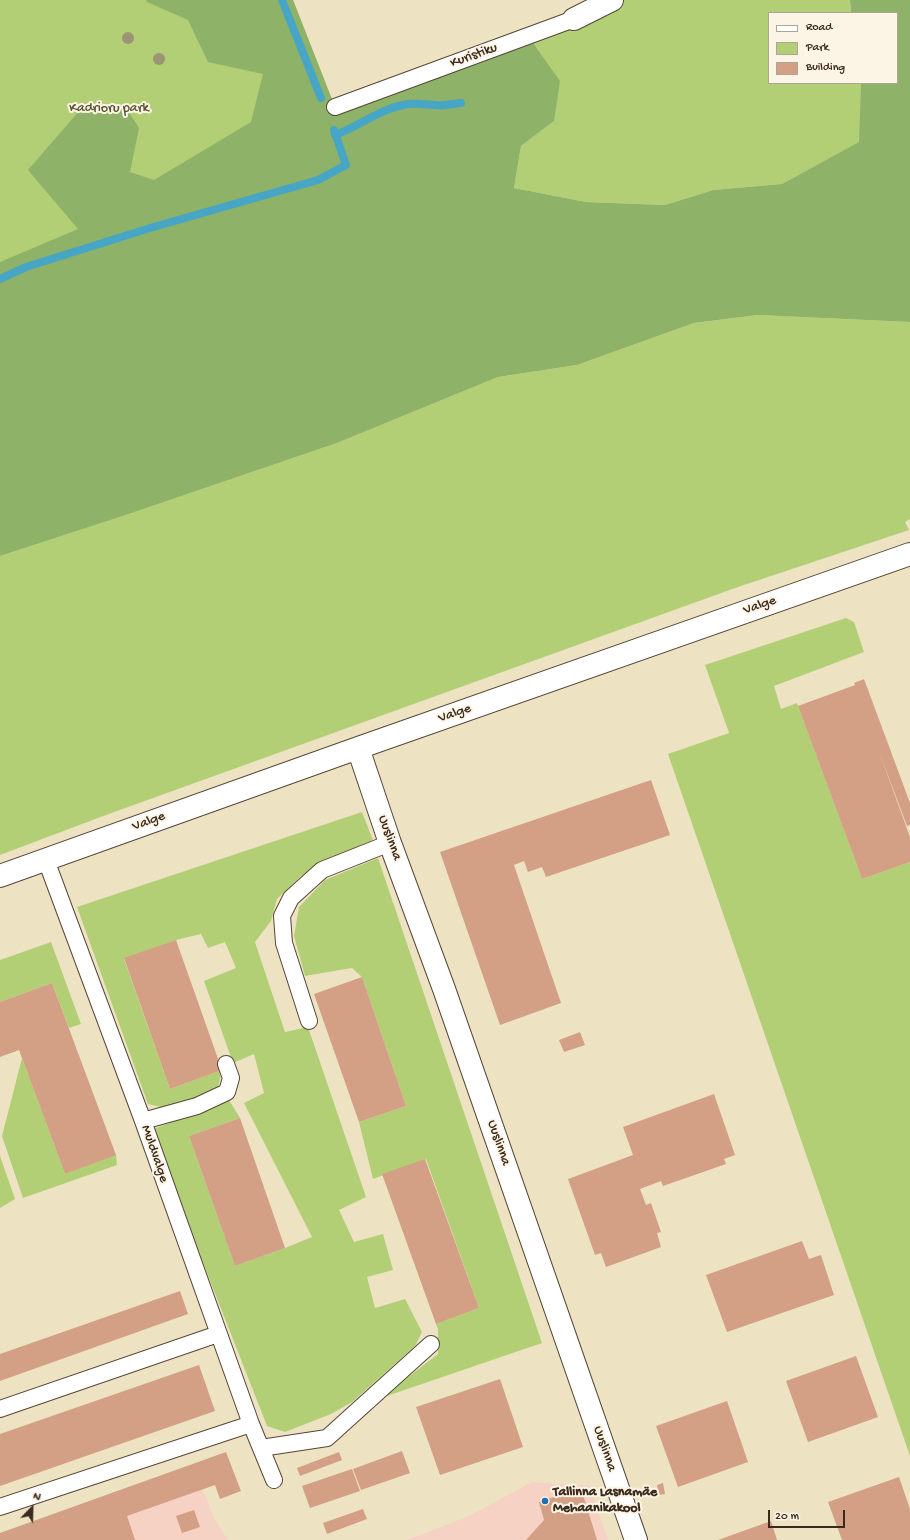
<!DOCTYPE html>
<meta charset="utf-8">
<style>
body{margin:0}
#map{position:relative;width:910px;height:1540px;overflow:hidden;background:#ede3c3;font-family:"Gochi Hand",sans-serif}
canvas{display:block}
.legend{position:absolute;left:768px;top:12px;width:130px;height:72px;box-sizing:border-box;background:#fcf5e5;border:1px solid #afa495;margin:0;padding:5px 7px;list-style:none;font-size:12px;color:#3b2a1e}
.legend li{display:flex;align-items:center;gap:8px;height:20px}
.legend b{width:20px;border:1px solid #afa495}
.north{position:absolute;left:12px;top:1488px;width:40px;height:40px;-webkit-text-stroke:3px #fcf5e5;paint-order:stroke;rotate:23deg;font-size:11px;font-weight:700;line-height:16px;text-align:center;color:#3b2a1e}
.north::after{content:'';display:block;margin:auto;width:14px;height:18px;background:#3b2a1e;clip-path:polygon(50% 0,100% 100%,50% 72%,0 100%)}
.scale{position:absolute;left:768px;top:1510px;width:77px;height:18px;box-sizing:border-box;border:2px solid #3b2a1e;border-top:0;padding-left:5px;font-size:12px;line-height:14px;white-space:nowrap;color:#3b2a1e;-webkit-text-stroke:3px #fcf5e5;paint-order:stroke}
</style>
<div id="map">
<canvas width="910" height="1540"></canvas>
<ul class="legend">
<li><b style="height:5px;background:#fff"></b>Road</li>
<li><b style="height:11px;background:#b3cf76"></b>Park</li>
<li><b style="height:11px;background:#d39f85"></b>Building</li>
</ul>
<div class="north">N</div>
<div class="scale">20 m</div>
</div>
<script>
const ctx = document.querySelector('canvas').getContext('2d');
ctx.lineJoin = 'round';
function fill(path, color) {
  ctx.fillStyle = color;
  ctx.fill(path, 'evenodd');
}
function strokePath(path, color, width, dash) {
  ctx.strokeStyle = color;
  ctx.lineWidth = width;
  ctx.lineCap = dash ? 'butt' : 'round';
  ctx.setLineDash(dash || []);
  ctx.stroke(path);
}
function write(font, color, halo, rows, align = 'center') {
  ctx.font = font + ' "Gochi Hand",sans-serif';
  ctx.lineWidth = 4;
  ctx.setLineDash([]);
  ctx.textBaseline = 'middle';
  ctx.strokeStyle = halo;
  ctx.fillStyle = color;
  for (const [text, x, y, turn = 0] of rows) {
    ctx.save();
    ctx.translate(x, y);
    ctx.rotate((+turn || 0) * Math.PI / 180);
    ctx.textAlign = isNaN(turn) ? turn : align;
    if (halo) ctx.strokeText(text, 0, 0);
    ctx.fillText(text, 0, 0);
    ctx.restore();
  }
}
fill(new Path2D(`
 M 532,1482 L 589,1486 L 608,1540 L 407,1540 L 469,1516 Z
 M 202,1489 L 214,1518 L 228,1540 L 60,1540 Z`), '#f6d2c4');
fill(new Path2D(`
 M 0,0 L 293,0 L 335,107 L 198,199 L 0,262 Z
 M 612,0 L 850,0 L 851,13 L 769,13 L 769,83 L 861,83 L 860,142 L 782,184 L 713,190 L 665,205 L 586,202 L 514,188 L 521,146 L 554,121 L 528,36 Z
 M 758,315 L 910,322 L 910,519 L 905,522 L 909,530 L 738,587 L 106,815 L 0,855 L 0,556 L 123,516 L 337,443 L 498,377 L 577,365 L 694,323 Z
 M 846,618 L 854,622 L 864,652 L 774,686 L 781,709 L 797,703 L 862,879 L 910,862 L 910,1456 L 668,754 L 729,733 L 705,665 Z
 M 362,812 L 373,840 L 323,862 L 301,876 L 277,899 L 271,921 L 255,942 L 285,1032 L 308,1027 L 366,1197 L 339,1210 L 354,1242 L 383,1234 L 393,1270 L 367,1277 L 375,1308 L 405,1299 L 422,1332 L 415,1346 L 352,1402 L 331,1414 L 285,1432 L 267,1426 L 151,1130 L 229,1100 L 240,1118 L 189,1136 L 235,1266 L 285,1248 L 312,1237 L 244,1103 L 264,1093 L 254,1054 L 233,1063 L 204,981 L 236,968 L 225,942 L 208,948 L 201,934 L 176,940 L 124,959 L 170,1089 L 222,1070 L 217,1092 L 165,1108 L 148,1104 L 77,907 Z
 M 378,858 L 542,1343 L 381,1398 L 438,1354 L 438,1329 L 436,1324 L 479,1308 L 426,1159 L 373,1179 L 359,1122 L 406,1106 L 362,977 L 352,968 L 305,976 L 294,936 L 299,907 L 325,880 Z
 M 51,942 L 81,1024 L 69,1028 L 52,983 L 0,1002 L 0,960 Z
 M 22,1058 L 65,1174 L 116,1154 L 117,1165 L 23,1198 L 2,1136 Z
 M 0,1156 L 15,1199 L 0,1208 Z`), '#b3cf76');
fill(new Path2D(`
 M 146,0 L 293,0 L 335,107 L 528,36 L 560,81 L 554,121 L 521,146 L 514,188 L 586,202 L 665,205 L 713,190 L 782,184 L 859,142 L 861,83 L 897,83 L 897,13 L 851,13 L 850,0 L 910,0 L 910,322 L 758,315 L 694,323 L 577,365 L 498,377 L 337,443 L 123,516 L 0,556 L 0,262 L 78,229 L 28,170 L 86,103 L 126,108 L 139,128 L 130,172 L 154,180 L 251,122 L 263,74 L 208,62 L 188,20 L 147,2 Z`), '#8eb267');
strokePath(new Path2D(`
 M 282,0 L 321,98
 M 335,135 C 358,127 378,110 403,105 C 415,102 424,105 436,105 C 444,106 453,104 461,103
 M 0,279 L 26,267 L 150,228 L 318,180 L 346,165 L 334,130`), '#47a6c6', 8);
fill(new Path2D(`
 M 864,679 L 910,803 L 910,825 L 907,826 L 877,746 L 910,837 L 910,862 L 862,879 L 798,706 L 855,685 L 854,683 Z
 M 651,780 L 670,835 L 546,877 L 542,867 L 528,872 L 524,861 L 514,865 L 561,1003 L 500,1025 L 440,852 Z
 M 176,940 L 222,1070 L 170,1089 L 124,958 Z
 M 362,977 L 406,1106 L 359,1122 L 314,994 Z
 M 52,983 L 116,1155 L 65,1174 L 19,1050 L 0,1057 L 0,1002 Z
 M 580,1032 L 585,1045 L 564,1052 L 559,1040 Z
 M 714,1094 L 735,1155 L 724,1159 L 726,1164 L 663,1186 L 661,1181 L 640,1189 L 646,1205 L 651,1203 L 661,1232 L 657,1233 L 661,1247 L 606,1267 L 601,1253 L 595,1255 L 568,1179 L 633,1155 L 623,1127 Z
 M 240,1118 L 285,1248 L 235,1266 L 189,1136 Z
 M 425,1159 L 479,1308 L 436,1324 L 382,1174 Z
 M 802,1241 L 809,1259 L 821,1255 L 834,1295 L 727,1332 L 706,1275 Z
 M 180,1291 L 188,1314 L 0,1381 L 0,1354 Z
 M 856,1356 L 878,1417 L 808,1442 L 786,1381 Z
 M 199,1365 L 215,1411 L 0,1486 L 0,1434 Z
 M 500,1379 L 523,1447 L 440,1475 L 416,1407 Z
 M 727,1401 L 748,1462 L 678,1487 L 656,1426 Z
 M 402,1451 L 410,1473 L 361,1490 L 353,1469 Z
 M 226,1452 L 241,1491 L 220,1499 L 215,1485 L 127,1516 L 135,1540 L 0,1540 L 0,1533 Z
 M 339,1452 L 342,1460 L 300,1476 L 297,1468 Z
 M 352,1469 L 360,1491 L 310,1508 L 302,1486 Z
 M 899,1477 L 910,1509 L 910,1540 L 842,1540 L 828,1502 Z
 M 663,1483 L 665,1494 L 659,1495 L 657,1485 Z
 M 581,1488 L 597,1540 L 526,1540 L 544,1520 L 539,1502 Z
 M 363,1509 L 367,1519 L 327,1534 L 323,1523 Z
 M 194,1510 L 200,1527 L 182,1533 L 176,1516 Z
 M 771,1521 L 777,1540 L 718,1540 Z`), '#d39f85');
const service = new Path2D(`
 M 335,107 L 574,19
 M 46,860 L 143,1121 L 251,1424 L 274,1480
 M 309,1021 L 284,943 L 282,916 L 291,898 L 322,870 L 390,843
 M 143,1121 L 197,1106 L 227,1092 L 231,1078 L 226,1064
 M 0,1409 L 218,1334
 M 261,1448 L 327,1438 L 431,1344
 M 0,1507 L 251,1424`);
const minor = new Path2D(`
 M 574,19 L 612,0`);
const tertiary = new Path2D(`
 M 358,748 L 390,843 L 444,989 L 636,1540
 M 0,876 L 358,748 L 910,554`);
strokePath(service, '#564637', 18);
strokePath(minor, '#564637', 24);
strokePath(tertiary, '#564637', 24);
strokePath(service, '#fff', 16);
strokePath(minor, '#fff', 22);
strokePath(tertiary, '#fff', 22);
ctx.fillStyle = '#9c9474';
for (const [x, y] of [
 [128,38],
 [159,59]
]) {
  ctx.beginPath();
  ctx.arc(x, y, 6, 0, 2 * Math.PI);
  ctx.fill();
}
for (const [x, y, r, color] of [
 [545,1501,4,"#1f6fb2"]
]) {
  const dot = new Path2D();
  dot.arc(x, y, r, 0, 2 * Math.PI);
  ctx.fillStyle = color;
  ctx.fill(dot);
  strokePath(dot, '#fcf5e5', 1.5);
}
write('14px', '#3b2a1e', '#fcf5e5', [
 ["Kuristiku",474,56,-20],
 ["Valge",760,606,-19],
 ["Valge",455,714,-19],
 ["Valge",149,822,-20],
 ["Uuslinna",389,838,70],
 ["Uuslinna",498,1143,71],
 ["Muldvalge",154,1154,71],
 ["Uuslinna",604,1449,71]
]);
write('14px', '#595334', '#fcf5e5', [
 ["Kadrioru park",109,109]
]);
write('bold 14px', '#3b2a1e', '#fcf5e5', [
 ["Tallinna Lasnamäe",553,1493],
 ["Mehaanikakool",553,1509]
], 'left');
</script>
